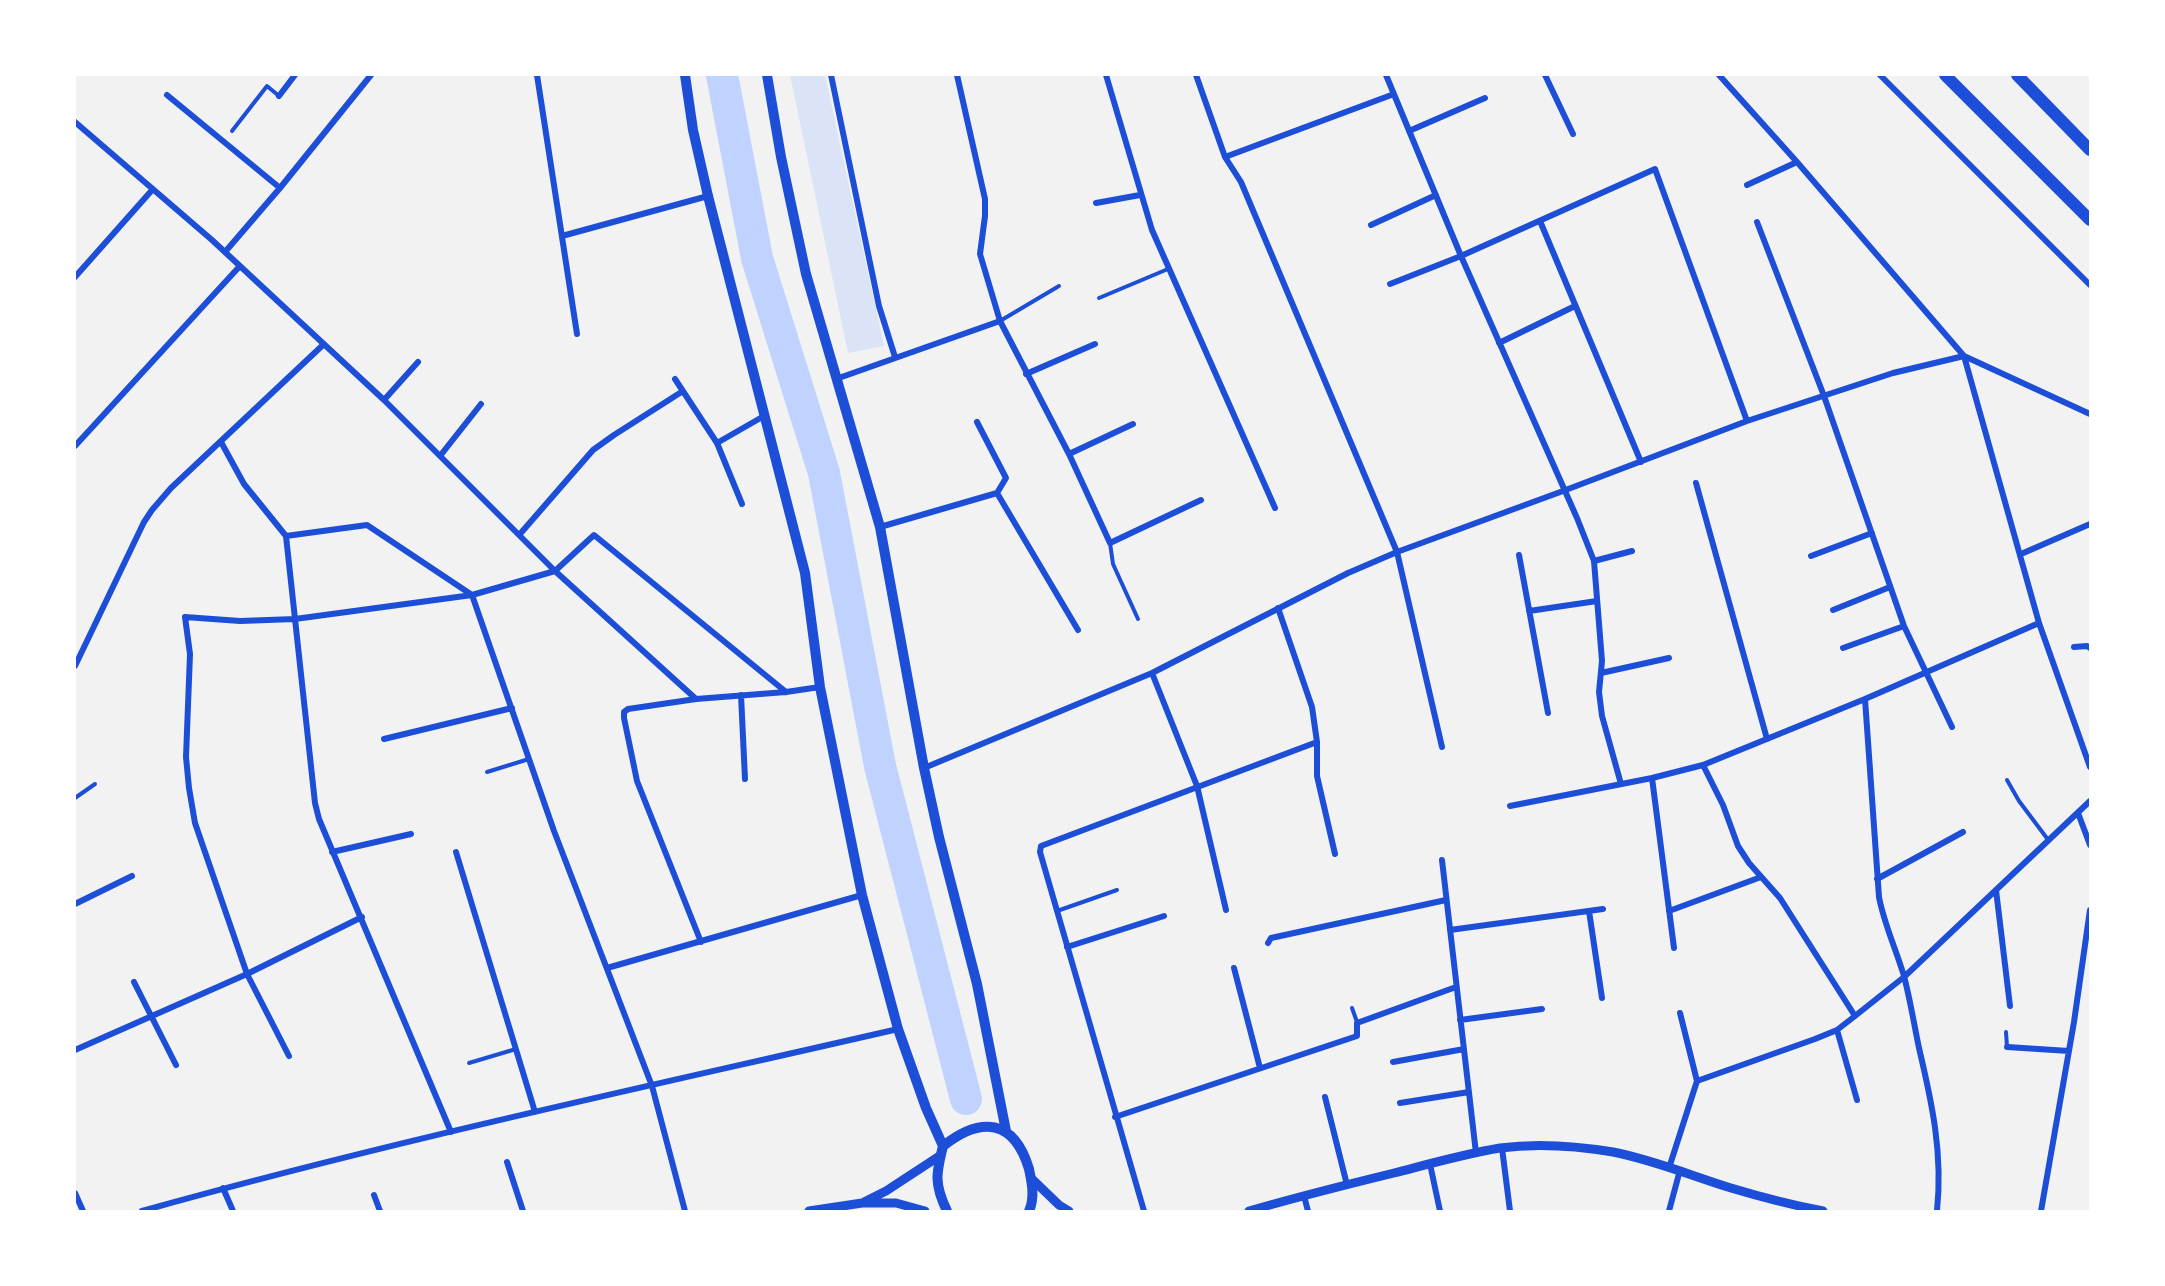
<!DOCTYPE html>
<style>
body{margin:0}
#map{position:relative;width:2165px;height:1286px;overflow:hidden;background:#f2f2f2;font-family:Commissioner,sans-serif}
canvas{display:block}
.frame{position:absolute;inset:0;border:76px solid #fff;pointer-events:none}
</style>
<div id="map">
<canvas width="2165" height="1286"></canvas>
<div class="frame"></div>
</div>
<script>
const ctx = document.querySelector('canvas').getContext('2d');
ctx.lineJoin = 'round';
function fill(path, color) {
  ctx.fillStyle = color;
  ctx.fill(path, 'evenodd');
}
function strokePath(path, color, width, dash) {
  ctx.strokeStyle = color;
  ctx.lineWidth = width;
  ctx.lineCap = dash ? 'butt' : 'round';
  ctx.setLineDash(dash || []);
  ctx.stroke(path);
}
fill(new Path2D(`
 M 790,75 L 825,75 L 884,346 L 848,353 Z`), '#dbe4f7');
strokePath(new Path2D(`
 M 722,75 L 757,258 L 824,473 L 880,766 L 966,1099`), '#bfd3fe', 32);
strokePath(new Path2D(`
 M 232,131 L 267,86 L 279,96
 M 1099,298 L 1168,269
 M 1000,321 L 1059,286
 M 1110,543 L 1113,564 L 1138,619
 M 487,772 L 529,759
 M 2007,780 L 2019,801 L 2049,841
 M 75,798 L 95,784
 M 1057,911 L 1117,890
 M 1352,1008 L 1357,1022
 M 2006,1032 L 2007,1047
 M 469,1063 L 516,1049`), '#1d4ed8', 4);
strokePath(new Path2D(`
 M 537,75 L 577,334
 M 831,75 L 879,306 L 895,357
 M 957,75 L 985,199 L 985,216 L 980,254 L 1000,321 L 1069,454 L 1110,543 L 1201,500
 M 1106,75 L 1152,230 L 1275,508
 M 1196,75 L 1225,157 L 1241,182 L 1397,552 L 1442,747
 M 1386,75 L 1461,256 L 1577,518 L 1594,561 L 1602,661 L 1599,692 L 1602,716 L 1621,784
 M 1545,75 L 1573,134
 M 1719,75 L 1797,162 L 1964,356 L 2090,414
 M 1880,75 L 2090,285
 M 167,95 L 280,188
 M 279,96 L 295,75
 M 75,122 L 212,240 L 384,400 L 555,571 L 696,699
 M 1409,131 L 1485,98
 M 1225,157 L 1394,94
 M 1747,185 L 1797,162
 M 1096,203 L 1140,195
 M 1540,221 L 1641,462
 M 1757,222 L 1824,396 L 1904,626 L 1952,727
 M 1371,225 L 1436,195
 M 562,236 L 708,196
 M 225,252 L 280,188 L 371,75
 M 75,277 L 153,189
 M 1390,284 L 1461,256 L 1655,169 L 1747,421
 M 1499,343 L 1575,306
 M 1964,356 L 2039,623 L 2090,767
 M 1026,374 L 1095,344
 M 675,379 L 717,443 L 764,416
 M 836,379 L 1000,321
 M 384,400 L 418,362
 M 977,422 L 1006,478 L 997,493 L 1078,630
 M 221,442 L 244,484 L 286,536 L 315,803 L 319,819 L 451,1132
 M 717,443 L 742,504
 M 75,446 L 239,267
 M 1069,454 L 1133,424
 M 440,456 L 481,404
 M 1696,483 L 1767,739
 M 880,527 L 997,493
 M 520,534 L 593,450 L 614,435 L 683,391
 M 286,536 L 367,525 L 472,595 L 554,831 L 652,1086 L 685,1211
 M 2021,554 L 2090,524
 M 1519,555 L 1548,713
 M 1811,556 L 1872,533
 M 1594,561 L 1632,551
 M 1278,608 L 1312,707 L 1317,742 L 1317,776 L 1335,854
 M 1833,610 L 1890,587
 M 1529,611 L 1597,601
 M 2074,647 L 2087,646 L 2090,648
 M 1843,648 L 1904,626
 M 75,666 L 144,522 L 152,510 L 171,488 L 324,344
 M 1152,673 L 1197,786 L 1226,910
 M 1601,673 L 1669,658
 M 741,695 L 745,779
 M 1865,699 L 1879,897 C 1884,924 1896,949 1904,976 C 1910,999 1914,1024 1919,1048 C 1932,1103 1943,1153 1937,1211
 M 384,739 L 512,708
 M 1703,765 L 1723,805 L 1738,846 L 1749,863 L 1780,898 L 1855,1016
 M 924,768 L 1152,673 L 1348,573 L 1397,552 L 1563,491 L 1747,421 L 1893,373 L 1964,356
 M 1652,778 L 1674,948
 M 1510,806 L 1652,778 L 1703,765 L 1865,699 L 2039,623
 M 2078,813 L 2090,845
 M 332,852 L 411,834
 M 456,852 L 535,1112
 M 1442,860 L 1476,1153
 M 1877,879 L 1963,832
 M 1996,890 L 2010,1006
 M 75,904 L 132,876
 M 1589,911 L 1602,998
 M 1669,911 L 1761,877
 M 1450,930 L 1603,909
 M 701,942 L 637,781 L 624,718 L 624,712 L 628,709 L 696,699 L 786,692 L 820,687
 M 1268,943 L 1271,938 L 1446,900
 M 1067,947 L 1164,916
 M 607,968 L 862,895
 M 1234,968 L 1260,1068
 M 134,982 L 176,1065
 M 1460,1020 L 1542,1009
 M 1837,1030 L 1857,1100
 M 2007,1047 L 2069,1051
 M 75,1050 L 247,974 L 362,917
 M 289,1056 L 247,974 L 195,823 L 189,788 L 186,757 L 190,654 L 185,617 L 240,621 L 295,619 L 472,595 L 555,571 L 594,535 L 786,692
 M 1393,1062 L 1464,1049
 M 1697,1081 L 1815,1039 L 1837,1030 L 1855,1016 L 1904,977 L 2090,801
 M 1325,1097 L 1347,1185
 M 1400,1103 L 1469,1092
 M 1115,1117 L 1357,1036 L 1357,1023 L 1456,987
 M 1502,1148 L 1510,1211
 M 507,1162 L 523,1211
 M 1430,1164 L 1440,1211
 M 1669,1168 L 1697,1081 L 1680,1013
 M 223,1188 L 233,1211
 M 75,1193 L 83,1211
 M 374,1195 L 380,1211
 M 1304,1196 L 1308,1211
 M 142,1211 C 392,1141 646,1087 898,1029
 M 1144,1211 L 1040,852 L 1041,846 L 1317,742
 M 1669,1211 L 1680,1170
 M 2041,1211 L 2074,1022 L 2090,910`), '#1d4ed8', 6);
strokePath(new Path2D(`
 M 1031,1178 L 1059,1205 L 1069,1211
 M 864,1202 L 886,1191 L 941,1155
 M 809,1211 L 862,1203 L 896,1203 L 925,1211
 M 1249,1211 C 1297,1197 1345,1185 1394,1173 C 1429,1164 1464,1154 1500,1148 C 1537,1143 1577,1146 1613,1152 C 1654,1160 1692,1176 1731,1188 C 1761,1197 1792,1205 1823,1211`), '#1d4ed8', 9);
strokePath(new Path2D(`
 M 685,75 L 693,130 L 708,196 L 805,573 L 820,687 L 862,895 L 898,1029 L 926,1108 L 943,1146
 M 767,75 L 781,157 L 806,274 L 880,527 L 924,768 L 939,837 L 977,984 L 1006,1131
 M 947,1211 C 934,1184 936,1174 943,1146 C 981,1116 1014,1119 1029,1169 C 1032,1183 1035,1198 1029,1211`), '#1d4ed8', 10);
strokePath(new Path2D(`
 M 1945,75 L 2090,220
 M 2017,75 L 2090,150`), '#1d4ed8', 12);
</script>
